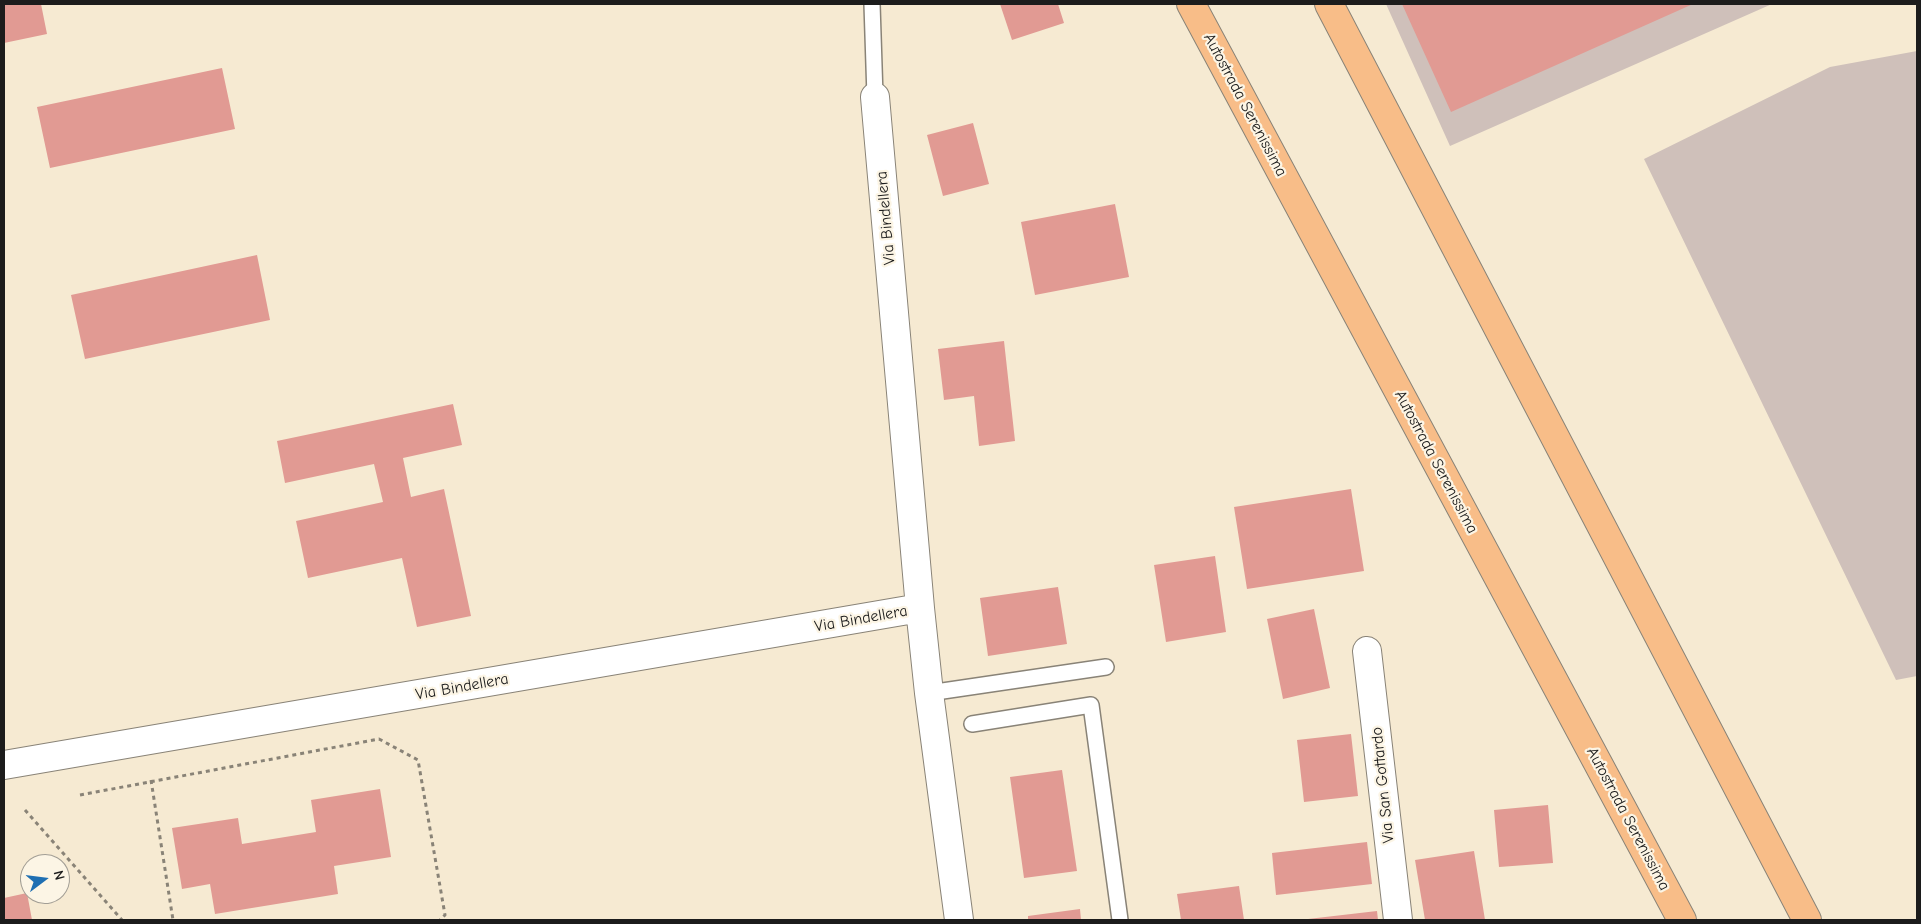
<!DOCTYPE html>
<style>
body{margin:0}
#map{position:relative;width:1921px;height:924px;overflow:hidden;background:#f6ead2;font-family:"Comic Neue",sans-serif}
canvas{display:block}
.frame{position:absolute;inset:0;border:5px solid #1c1c1c;pointer-events:none}
.north{position:absolute;left:20px;top:854px;width:50px;height:50px;box-sizing:border-box;background:#fcf5e5;border:1px solid #a29e95;border-radius:50%;rotate:75deg;font-size:14px;font-weight:700;line-height:20px;text-align:center;color:#1c1c1c}
.north::after{content:'';display:block;margin:auto;width:18px;height:22px;background:#1f6fb2;clip-path:polygon(50% 0,100% 100%,50% 72%,0 100%)}
</style>
<div id="map">
<canvas width="1921" height="924"></canvas>
<div class="frame"></div>
<div class="north">N</div>
</div>
<script>
const ctx = document.querySelector('canvas').getContext('2d');
ctx.lineJoin = 'round';
function fill(path, color) {
  ctx.fillStyle = color;
  ctx.fill(path, 'evenodd');
}
function strokePath(path, color, width, dash) {
  ctx.strokeStyle = color;
  ctx.lineWidth = width;
  ctx.lineCap = dash ? 'butt' : 'round';
  ctx.setLineDash(dash || []);
  ctx.stroke(path);
}
function write(font, color, halo, rows, align = 'center') {
  ctx.font = font + ' "Comic Neue",sans-serif';
  ctx.lineWidth = 4.5;
  ctx.setLineDash([]);
  ctx.textBaseline = 'middle';
  ctx.strokeStyle = halo;
  ctx.fillStyle = color;
  for (const [text, x, y, turn = 0] of rows) {
    ctx.save();
    ctx.translate(x, y);
    ctx.rotate((+turn || 0) * Math.PI / 180);
    ctx.textAlign = isNaN(turn) ? turn : align;
    if (halo) ctx.strokeText(text, 0, 0);
    ctx.fillText(text, 0, 0);
    ctx.restore();
  }
}
fill(new Path2D(`
 M 1386,4 L 1772,4 L 1450,146 Z
 M 1917,51 L 1917,676 L 1896,680 L 1644,159 L 1830,67 Z`), '#cfc0ba');
fill(new Path2D(`
 M 4,4 L 41,4 L 47,34 L 4,43 Z
 M 1000,4 L 1058,4 L 1064,23 L 1012,40 Z
 M 1402,4 L 1693,4 L 1451,112 Z
 M 222,68 L 235,129 L 50,168 L 37,107 Z
 M 973,123 L 989,184 L 943,196 L 927,135 Z
 M 1115,204 L 1129,277 L 1035,295 L 1021,222 Z
 M 257,255 L 270,320 L 85,359 L 71,295 Z
 M 1004,341 L 1015,441 L 979,446 L 974,396 L 944,400 L 938,349 Z
 M 453,404 L 462,445 L 403,458 L 411,497 L 444,489 L 471,616 L 417,627 L 402,558 L 308,578 L 296,521 L 383,502 L 374,464 L 285,483 L 277,441 Z
 M 1351,489 L 1364,571 L 1247,589 L 1234,507 Z
 M 1215,556 L 1226,632 L 1166,642 L 1154,565 Z
 M 1058,587 L 1067,644 L 988,656 L 980,598 Z
 M 1314,609 L 1330,688 L 1283,699 L 1267,619 Z
 M 1351,734 L 1358,796 L 1304,802 L 1297,740 Z
 M 1062,770 L 1077,871 L 1024,878 L 1010,777 Z
 M 380,789 L 391,857 L 334,866 L 338,894 L 215,914 L 210,884 L 182,889 L 172,828 L 238,818 L 242,844 L 316,832 L 311,800 Z
 M 1548,805 L 1553,863 L 1499,867 L 1494,810 Z
 M 1367,842 L 1372,884 L 1276,895 L 1272,853 Z
 M 1474,851 L 1485,920 L 1425,920 L 1415,860 Z
 M 1239,886 L 1244,920 L 1181,920 L 1177,894 Z
 M 27,893 L 32,920 L 4,920 L 4,898 Z
 M 1080,909 L 1081,920 L 1028,920 L 1028,916 Z
 M 1377,911 L 1378,920 L 1308,920 L 1308,919 Z`), '#e19a93');
const service = new Path2D(`
 M 872,4 L 875,97
 M 929,693 L 1106,667
 M 972,724 L 1091,705 L 1120,920`);
const minor = new Path2D(`
 M 875,97 L 920,608 L 929,693 L 959,920
 M 1367,651 L 1398,920
 M 4,765 L 920,608`);
const motorway = new Path2D(`
 M 1191,4 L 1682,920
 M 1329,4 L 1807,920`);
strokePath(service, '#898377', 18);
strokePath(minor, '#898377', 30);
strokePath(motorway, '#898377', 30);
strokePath(new Path2D(`
 M 151,780 L 173,920
 M 80,795 L 379,739 L 418,760 L 445,915 L 440,920
 M 25,810 L 122,920`), '#898377', 3, [4, 4]);
strokePath(service, '#fff', 15);
strokePath(minor, '#fff', 28);
strokePath(motorway, '#f8bd88', 28);
write('16px', '#1c1c1c', '#fcf5e5', [
 ["Autostrada Serenissima",1245,105,62],
 ["Via Bindellera",886,218,-95],
 ["Autostrada Serenissima",1436,462,62],
 ["Via Bindellera",861,619,-10],
 ["Via Bindellera",462,687,-10],
 ["Via San Gottardo",1383,785,-96],
 ["Autostrada Serenissima",1628,819,62]
]);
</script>
